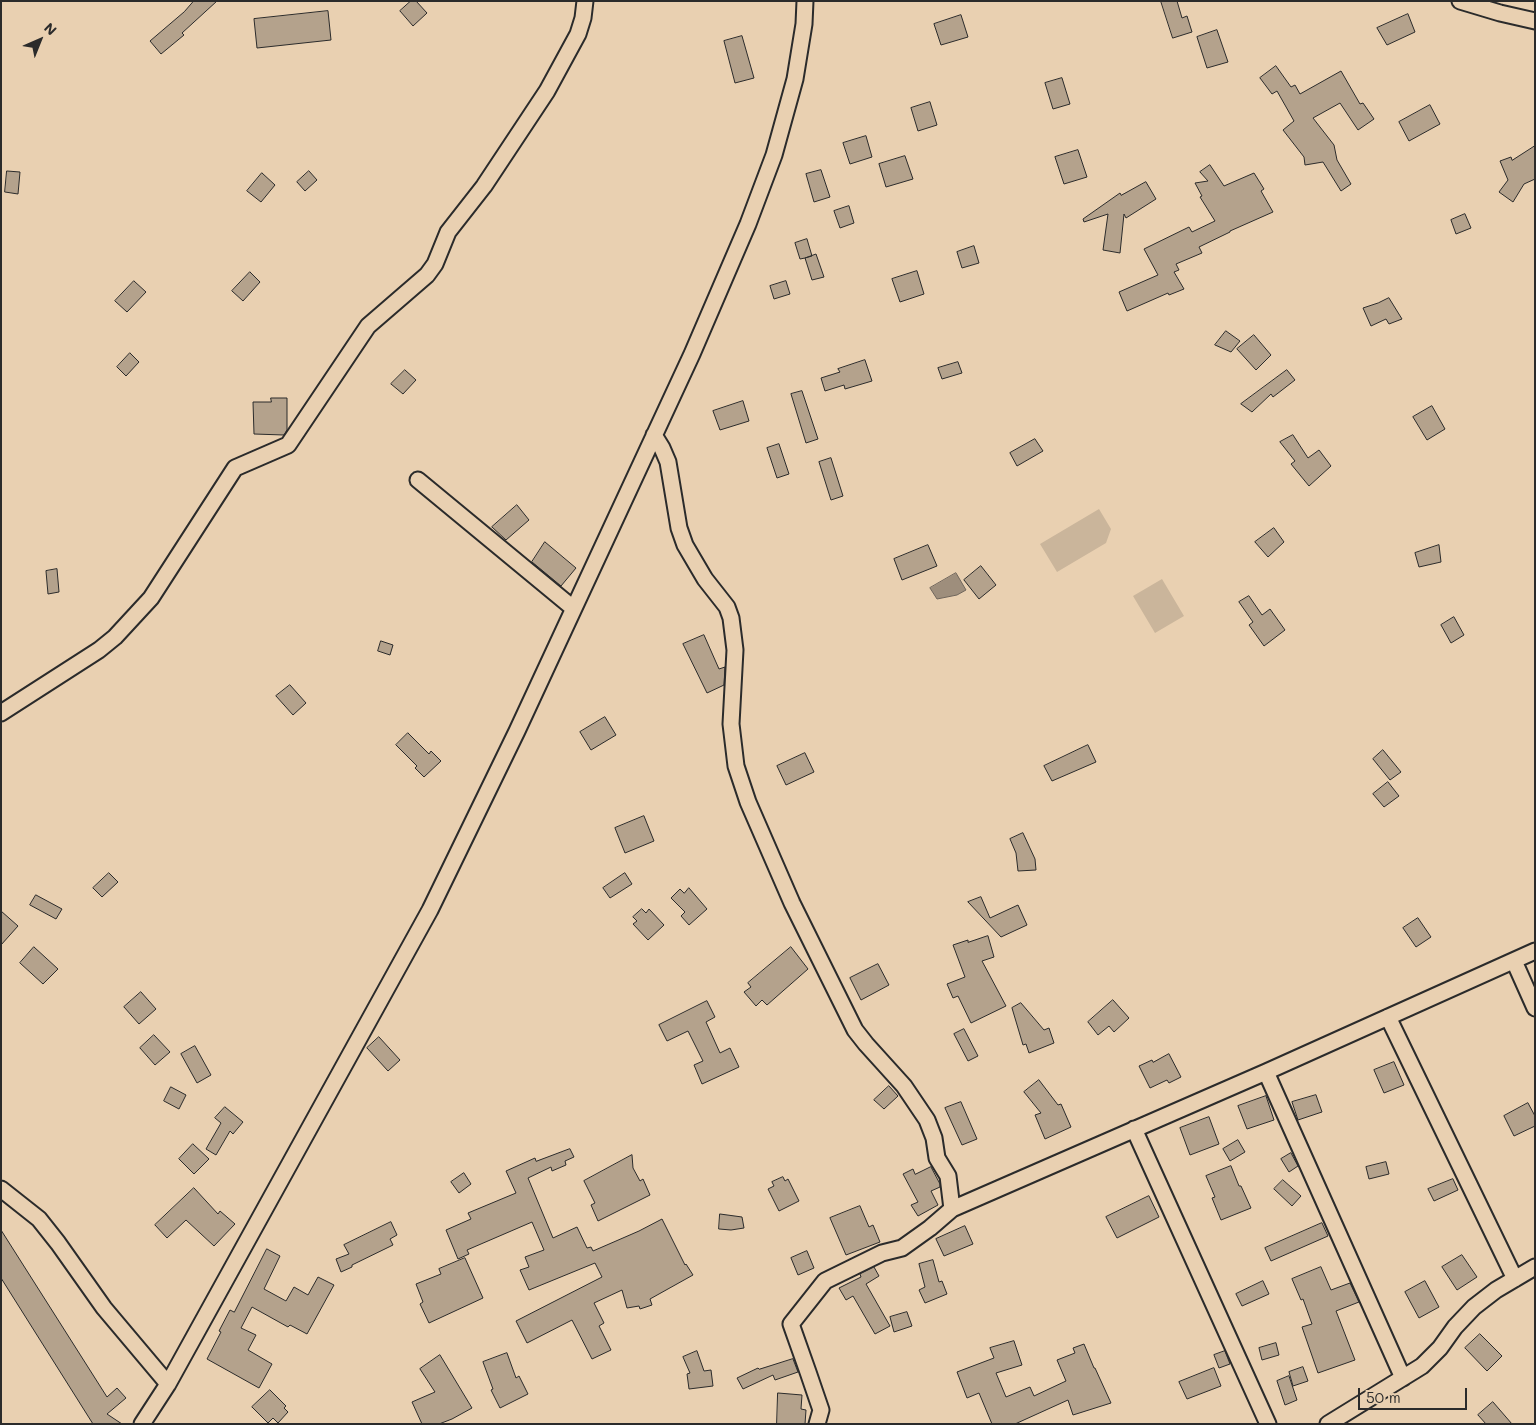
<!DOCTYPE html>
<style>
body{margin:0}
#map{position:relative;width:1536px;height:1425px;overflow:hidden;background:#e9d0b1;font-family:Mali,sans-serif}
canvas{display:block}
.frame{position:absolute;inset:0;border:2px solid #2b2b2b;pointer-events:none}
.north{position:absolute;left:15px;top:15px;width:50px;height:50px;-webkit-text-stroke:4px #e9d0b1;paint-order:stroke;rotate:44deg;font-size:14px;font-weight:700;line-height:20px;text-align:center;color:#2b2b2b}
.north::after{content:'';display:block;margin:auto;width:18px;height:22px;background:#2b2b2b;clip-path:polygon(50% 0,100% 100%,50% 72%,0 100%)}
.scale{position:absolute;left:1358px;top:1388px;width:109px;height:22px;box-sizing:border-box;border:2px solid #2b2b2b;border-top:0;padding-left:6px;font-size:15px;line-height:18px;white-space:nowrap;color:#2b2b2b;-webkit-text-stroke:4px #e9d0b1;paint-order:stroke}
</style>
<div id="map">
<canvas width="1536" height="1425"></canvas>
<div class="frame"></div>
<div class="north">N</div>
<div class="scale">50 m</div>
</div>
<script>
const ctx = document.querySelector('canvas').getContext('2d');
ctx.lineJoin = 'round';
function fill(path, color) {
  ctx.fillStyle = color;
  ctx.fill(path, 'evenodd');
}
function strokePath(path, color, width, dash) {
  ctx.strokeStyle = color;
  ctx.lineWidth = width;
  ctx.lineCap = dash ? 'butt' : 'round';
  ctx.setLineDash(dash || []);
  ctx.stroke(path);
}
fill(new Path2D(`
 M 1099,509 L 1111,529 L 1106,543 L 1057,572 L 1040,544 Z
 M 1162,579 L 1184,616 L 1155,633 L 1133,596 Z`), '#cab59b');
const water = new Path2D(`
 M 956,573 L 966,590 L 957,595 L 937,599 L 930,588 Z`);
fill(water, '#9e8e7c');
strokePath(water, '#70665c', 1);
const building = new Path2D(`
 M 194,1 L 217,1 L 182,33 L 184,35 L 161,54 L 150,41 L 184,12 Z
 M 411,1 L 416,1 L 427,13 L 413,26 L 400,11 Z
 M 1161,1 L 1177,1 L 1182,18 L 1187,16 L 1192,32 L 1173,38 Z
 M 328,11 L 331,40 L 257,48 L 254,19 Z
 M 1408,14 L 1415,32 L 1387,45 L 1377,28 Z
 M 961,15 L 968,37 L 941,45 L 934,24 Z
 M 1217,30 L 1228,62 L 1207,68 L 1197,37 Z
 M 742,36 L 754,78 L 735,83 L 724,41 Z
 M 1276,66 L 1291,87 L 1295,85 L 1300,94 L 1341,71 L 1360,104 L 1363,103 L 1374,119 L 1358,130 L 1340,103 L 1313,118 L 1334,145 L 1337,160 L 1351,184 L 1341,191 L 1323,162 L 1305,165 L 1304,157 L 1283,130 L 1294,121 L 1277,91 L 1272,94 L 1260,78 Z
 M 1062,78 L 1070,104 L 1053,109 L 1045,83 Z
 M 930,102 L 937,125 L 918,131 L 911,108 Z
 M 1430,105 L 1440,124 L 1409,141 L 1399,122 Z
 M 866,136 L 872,157 L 850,164 L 843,143 Z
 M 1535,146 L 1535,179 L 1524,184 L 1513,202 L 1499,192 L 1508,180 L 1500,161 L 1511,157 L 1512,160 Z
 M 1078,150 L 1087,177 L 1064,184 L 1055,157 Z
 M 905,156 L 913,179 L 886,187 L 879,164 Z
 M 1210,165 L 1224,186 L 1254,173 L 1264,189 L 1261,191 L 1273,212 L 1230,231 L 1230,232 L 1199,247 L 1202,253 L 1176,264 L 1179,270 L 1174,272 L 1184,289 L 1169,295 L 1168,293 L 1127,311 L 1119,292 L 1158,275 L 1144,249 L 1189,227 L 1192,232 L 1215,221 L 1200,197 L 1202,196 L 1195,183 L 1208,181 L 1200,172 Z
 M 821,170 L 830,197 L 814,202 L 806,174 Z
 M 7,171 L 20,172 L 18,194 L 5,192 Z
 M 309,171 L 317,180 L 305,191 L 297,182 Z
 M 262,173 L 275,185 L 261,202 L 247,191 Z
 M 1146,182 L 1156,199 L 1126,218 L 1124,214 L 1120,253 L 1103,250 L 1108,214 L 1084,222 L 1083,219 L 1120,193 L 1121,195 Z
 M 849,206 L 854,223 L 840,228 L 834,211 Z
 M 1465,214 L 1471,228 L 1456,234 L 1451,220 Z
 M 807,239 L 812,256 L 805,258 L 816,254 L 824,277 L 812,280 L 805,258 L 800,259 L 795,243 Z
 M 974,246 L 979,263 L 962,268 L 957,252 Z
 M 917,271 L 924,294 L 900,302 L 892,279 Z
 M 250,272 L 260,282 L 243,301 L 232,291 Z
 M 134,281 L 146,292 L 127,312 L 115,301 Z
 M 786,281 L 790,294 L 774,299 L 770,286 Z
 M 1389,298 L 1402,319 L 1389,324 L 1386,319 L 1371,326 L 1363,308 L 1378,303 Z
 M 1226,331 L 1240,341 L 1231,352 L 1215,345 Z
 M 1254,335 L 1271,355 L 1256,370 L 1237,349 Z
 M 130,353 L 139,362 L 126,376 L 117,367 Z
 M 865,360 L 872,381 L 845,389 L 844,385 L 825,391 L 821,378 L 840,372 L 838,369 Z
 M 958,362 L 962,373 L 942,379 L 938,368 Z
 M 405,370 L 416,380 L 403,394 L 391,384 Z
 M 1287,370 L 1295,380 L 1273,397 L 1271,394 L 1252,412 L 1241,404 Z
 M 802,391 L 818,439 L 806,443 L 791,394 Z
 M 271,398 L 287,398 L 287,430 L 284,435 L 254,434 L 253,402 L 271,402 Z
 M 743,401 L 749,421 L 720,430 L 713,411 Z
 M 1432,406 L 1445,429 L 1427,440 L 1413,417 Z
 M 1293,435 L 1308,458 L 1319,450 L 1331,466 L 1309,486 L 1291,464 L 1295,461 L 1280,442 Z
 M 1035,439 L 1043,451 L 1017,466 L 1010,453 Z
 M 779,444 L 789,474 L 777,478 L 767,448 Z
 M 831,458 L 843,496 L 831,500 L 819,462 Z
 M 517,505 L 529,520 L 506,540 L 492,527 Z
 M 1274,528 L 1284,542 L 1268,557 L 1255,542 Z
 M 545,542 L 576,568 L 561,586 L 532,562 Z
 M 928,545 L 937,566 L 902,580 L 894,559 Z
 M 1439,545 L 1441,562 L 1419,567 L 1415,553 Z
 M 981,566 L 996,585 L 979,599 L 964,580 Z
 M 57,569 L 59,592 L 48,594 L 46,571 Z
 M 1249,596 L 1262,615 L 1270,609 L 1285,630 L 1264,646 L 1249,625 L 1253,622 L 1239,602 Z
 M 1454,617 L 1464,635 L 1451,643 L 1441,625 Z
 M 704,635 L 719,669 L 725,667 L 724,685 L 707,693 L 683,644 Z
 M 381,641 L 393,645 L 390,655 L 378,651 Z
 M 290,685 L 306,703 L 293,715 L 276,696 Z
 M 605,717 L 616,735 L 591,750 L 580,732 Z
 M 408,733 L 429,754 L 431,751 L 441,761 L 424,777 L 415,768 L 417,766 L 396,745 Z
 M 1088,745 L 1096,762 L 1052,781 L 1044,766 Z
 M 1383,750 L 1401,772 L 1390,780 L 1373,759 Z
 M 805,753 L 814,772 L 786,785 L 777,766 Z
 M 1388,782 L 1399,796 L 1384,807 L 1373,794 Z
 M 644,816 L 654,841 L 625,853 L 615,828 Z
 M 1023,833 L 1035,859 L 1036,870 L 1018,871 L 1016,853 L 1010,839 Z
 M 109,873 L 118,882 L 102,897 L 93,888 Z
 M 625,873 L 632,884 L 610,898 L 603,888 Z
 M 689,888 L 707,909 L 689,925 L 681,916 L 685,912 L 671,898 L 680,889 L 684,893 Z
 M 36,895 L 62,909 L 56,919 L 30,905 Z
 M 981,897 L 990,918 L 1018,905 L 1027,925 L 1001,937 L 968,902 Z
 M 642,909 L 646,913 L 649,909 L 664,925 L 648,940 L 633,924 L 637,921 L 633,917 Z
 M 1,911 L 18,926 L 1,945 Z
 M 1418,918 L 1431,937 L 1416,947 L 1403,928 Z
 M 988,936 L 994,957 L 982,961 L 1006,1006 L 971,1023 L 958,996 L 953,998 L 947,984 L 965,977 L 953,945 L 968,940 L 968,942 Z
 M 34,947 L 58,969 L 43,984 L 20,963 Z
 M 791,947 L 808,969 L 767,1005 L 762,1000 L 756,1006 L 744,992 L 751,987 L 748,983 Z
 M 878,964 L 889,985 L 861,1000 L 850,978 Z
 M 141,992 L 156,1009 L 139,1024 L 124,1007 Z
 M 1113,1000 L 1129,1018 L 1114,1032 L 1109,1026 L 1098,1035 L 1088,1022 Z
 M 707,1001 L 715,1017 L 706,1022 L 720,1053 L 730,1048 L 739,1067 L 702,1084 L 694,1065 L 703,1061 L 688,1031 L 667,1041 L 659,1025 Z
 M 1021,1003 L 1044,1030 L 1049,1028 L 1054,1043 L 1029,1053 L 1026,1044 L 1023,1045 L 1012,1008 Z
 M 964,1029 L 978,1056 L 968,1061 L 954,1034 Z
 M 154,1035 L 170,1052 L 155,1065 L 140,1048 Z
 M 379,1037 L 400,1060 L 388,1071 L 367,1048 Z
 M 195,1046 L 211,1075 L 197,1083 L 181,1054 Z
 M 1169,1054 L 1181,1077 L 1169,1083 L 1167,1080 L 1150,1088 L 1139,1066 L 1152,1060 L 1153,1062 Z
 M 1394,1062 L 1404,1085 L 1384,1093 L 1374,1070 Z
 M 1039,1080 L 1058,1105 L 1061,1104 L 1071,1127 L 1045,1139 L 1035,1115 L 1041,1113 L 1024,1092 Z
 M 889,1086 L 898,1096 L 884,1109 L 874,1100 Z
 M 171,1087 L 186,1095 L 179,1109 L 164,1101 Z
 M 1316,1095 L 1322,1112 L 1298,1120 L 1292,1102 Z
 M 1266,1096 L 1274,1120 L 1247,1129 L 1238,1106 Z
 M 961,1102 L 977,1139 L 962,1145 L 945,1108 Z
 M 1528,1103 L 1535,1116 L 1535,1126 L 1514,1136 L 1504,1116 Z
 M 225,1107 L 243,1122 L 233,1134 L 230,1131 L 216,1155 L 206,1149 L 221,1123 L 215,1118 Z
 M 1209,1117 L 1219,1144 L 1190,1155 L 1180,1128 Z
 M 1238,1140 L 1245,1152 L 1230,1161 L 1223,1149 Z
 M 193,1144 L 209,1159 L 194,1174 L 179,1159 Z
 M 570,1149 L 574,1157 L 565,1161 L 566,1165 L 552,1171 L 551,1167 L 528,1178 L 553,1238 L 577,1227 L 587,1248 L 591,1247 L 593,1251 L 639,1231 L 662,1219 L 685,1265 L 686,1264 L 693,1275 L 650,1299 L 652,1305 L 640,1309 L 639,1306 L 627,1308 L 622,1290 L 594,1303 L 604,1323 L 599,1326 L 611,1350 L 592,1359 L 572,1320 L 527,1343 L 516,1321 L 602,1277 L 595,1263 L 529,1290 L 520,1270 L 529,1267 L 525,1257 L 544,1250 L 532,1222 L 467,1250 L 469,1254 L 458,1259 L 446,1230 L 471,1219 L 468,1213 L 516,1193 L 506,1171 L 535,1158 L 536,1161 Z
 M 1291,1153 L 1298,1166 L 1289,1172 L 1281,1159 Z
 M 632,1155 L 633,1168 L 640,1181 L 643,1179 L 650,1195 L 598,1221 L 591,1205 L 595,1203 L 584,1181 Z
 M 1386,1162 L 1389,1174 L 1369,1179 L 1366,1167 Z
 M 1231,1166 L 1239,1186 L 1241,1186 L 1251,1208 L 1221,1220 L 1212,1198 L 1215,1197 L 1206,1176 Z
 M 931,1167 L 940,1184 L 940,1187 L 931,1191 L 938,1205 L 918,1216 L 911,1205 L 918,1202 L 903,1174 L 913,1169 L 915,1174 Z
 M 464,1173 L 471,1184 L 459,1193 L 451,1182 Z
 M 783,1177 L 785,1181 L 788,1179 L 799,1201 L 779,1211 L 768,1189 L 774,1186 L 772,1182 Z
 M 1453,1179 L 1458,1190 L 1434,1201 L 1428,1189 Z
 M 1283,1180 L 1301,1196 L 1292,1206 L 1274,1189 Z
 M 194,1188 L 218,1214 L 220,1211 L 235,1224 L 214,1246 L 186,1220 L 167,1238 L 155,1225 Z
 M 1149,1196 L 1159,1217 L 1117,1238 L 1106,1217 Z
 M 860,1206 L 869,1227 L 873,1225 L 880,1242 L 846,1255 L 830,1218 Z
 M 720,1214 L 742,1217 L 744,1228 L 731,1230 L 719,1229 Z
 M 391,1222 L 397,1235 L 390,1239 L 393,1245 L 352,1265 L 352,1267 L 341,1272 L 336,1259 L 349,1254 L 344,1245 Z
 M 1322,1223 L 1328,1236 L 1271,1261 L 1265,1248 Z
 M 965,1226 L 973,1244 L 944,1256 L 936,1239 Z
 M 1,1230 L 107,1397 L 117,1388 L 126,1398 L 107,1414 L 122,1424 L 93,1424 L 1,1278 Z
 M 267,1249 L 280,1256 L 264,1289 L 286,1301 L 294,1287 L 308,1295 L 318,1277 L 334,1285 L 307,1334 L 290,1325 L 288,1327 L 252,1307 L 241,1328 L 256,1335 L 248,1350 L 272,1364 L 259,1388 L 207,1359 L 221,1332 L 219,1331 L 230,1310 L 234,1312 Z
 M 807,1251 L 814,1268 L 798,1275 L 791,1258 Z
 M 1462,1255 L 1477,1277 L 1457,1290 L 1442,1267 Z
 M 465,1258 L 483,1298 L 429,1323 L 420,1304 L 423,1302 L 416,1284 L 441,1274 L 439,1269 Z
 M 933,1260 L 939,1282 L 942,1281 L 947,1294 L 925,1303 L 919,1290 L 925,1287 L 919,1264 Z
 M 874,1267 L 879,1276 L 866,1284 L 890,1326 L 875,1334 L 853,1296 L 846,1300 L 839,1288 L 861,1277 L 860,1274 Z
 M 1321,1267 L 1331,1290 L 1350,1283 L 1359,1302 L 1336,1311 L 1355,1360 L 1318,1373 L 1302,1327 L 1312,1324 L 1303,1299 L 1301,1300 L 1292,1279 Z
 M 1263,1281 L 1269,1294 L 1242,1306 L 1236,1294 Z
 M 1425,1281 L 1439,1307 L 1419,1318 L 1405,1292 Z
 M 907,1312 L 912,1326 L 894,1332 L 890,1317 Z
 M 1480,1334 L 1502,1356 L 1487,1371 L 1465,1348 Z
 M 1014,1341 L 1022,1365 L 996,1373 L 1006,1397 L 1030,1387 L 1034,1396 L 1066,1381 L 1057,1360 L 1075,1353 L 1073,1348 L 1084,1344 L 1094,1368 L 1095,1368 L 1111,1403 L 1073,1415 L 1068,1400 L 1015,1424 L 992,1424 L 979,1393 L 967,1398 L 957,1372 L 994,1358 L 990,1348 Z
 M 1276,1343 L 1279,1355 L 1262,1360 L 1259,1348 Z
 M 697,1351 L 704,1371 L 711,1370 L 713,1386 L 689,1389 L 687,1374 L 690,1373 L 683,1357 Z
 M 1225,1351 L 1230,1364 L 1219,1368 L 1214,1355 Z
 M 507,1353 L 516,1378 L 519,1376 L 528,1394 L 500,1408 L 491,1390 L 493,1389 L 483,1362 Z
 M 440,1355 L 472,1408 L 452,1419 L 439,1424 L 422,1424 L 412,1402 L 435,1392 L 420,1369 Z
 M 793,1359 L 798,1372 L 775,1380 L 773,1375 L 743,1389 L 737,1378 L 758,1368 L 759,1369 Z
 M 1303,1367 L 1308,1381 L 1293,1386 L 1289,1372 Z
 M 1214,1368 L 1221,1386 L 1187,1399 L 1179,1382 Z
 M 1289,1376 L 1297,1400 L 1285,1405 L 1277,1381 Z
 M 270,1390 L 286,1406 L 284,1408 L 288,1412 L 278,1423 L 273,1418 L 268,1423 L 252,1407 Z
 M 778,1393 L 802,1395 L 801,1409 L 806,1410 L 805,1424 L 777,1424 Z
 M 1493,1402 L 1512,1424 L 1486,1424 L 1478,1415 Z`);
fill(building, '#b4a28c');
strokePath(building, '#2b2b2b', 1);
const minor = new Path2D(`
 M 1460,1 L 1500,13 L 1535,21
 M 654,435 L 662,448 L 668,462 L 679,528 L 685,545 L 705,579 L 727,607 L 731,618 L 735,650 L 731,724 L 736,766 L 748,802 L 792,903 L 855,1030 L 866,1044 L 904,1086 L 927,1120 L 934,1138 L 937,1158 L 948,1176 L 952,1209
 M 418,480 L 573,608
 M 1,713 L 99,650 L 115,637 L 151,598 L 235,468 L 288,445 L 368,326 L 427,275 L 435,264 L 448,232 L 484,186 L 547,91 L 578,34 L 583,18 L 585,1
 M 1514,961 L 1535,1008
 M 1388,1017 L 1515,1279
 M 1266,1072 L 1403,1378
 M 1134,1129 L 1268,1424
 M 1,1189 L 39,1219 L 58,1243 L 104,1308 L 168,1384
 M 142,1424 L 168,1384 L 430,910 L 517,731 L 692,354 L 748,224 L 774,155 L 795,79 L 804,24 L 805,1
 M 817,1424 L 821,1410 L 808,1372 L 791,1324 L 825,1281 L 882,1253 L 902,1248 L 930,1228 L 952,1209 L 1266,1072 L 1535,951
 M 1328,1424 L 1422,1366 L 1440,1348 L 1455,1327 L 1474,1307 L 1496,1290 L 1535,1267`);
strokePath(minor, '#2b2b2b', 19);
strokePath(minor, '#e9d0b1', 15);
</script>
